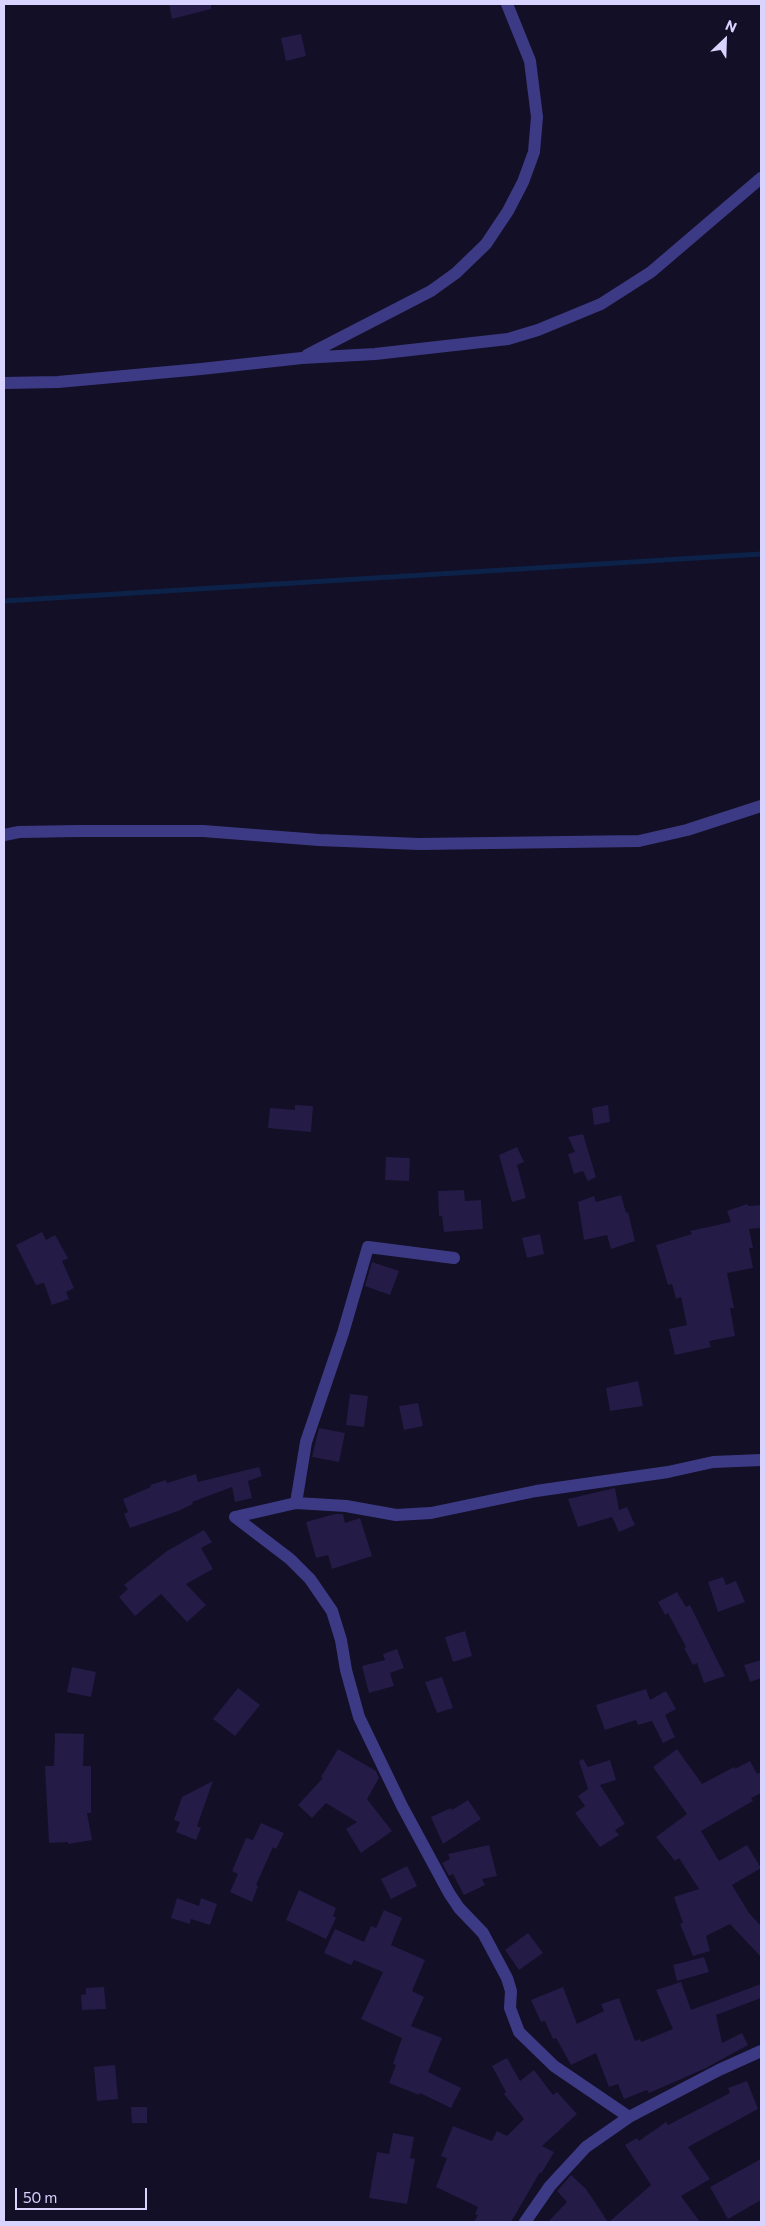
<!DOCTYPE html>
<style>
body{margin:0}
#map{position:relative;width:765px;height:2226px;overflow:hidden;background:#130f26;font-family:Commissioner,sans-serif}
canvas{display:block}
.frame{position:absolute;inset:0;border:5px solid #d9d4ff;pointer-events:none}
.north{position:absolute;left:700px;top:15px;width:50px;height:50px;-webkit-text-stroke:4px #130f26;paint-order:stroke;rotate:24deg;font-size:14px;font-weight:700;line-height:20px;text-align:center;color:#d9d4ff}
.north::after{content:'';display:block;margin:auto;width:18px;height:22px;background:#d9d4ff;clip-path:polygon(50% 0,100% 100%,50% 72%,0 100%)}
.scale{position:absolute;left:15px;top:2188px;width:132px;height:22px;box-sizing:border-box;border:2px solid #d9d4ff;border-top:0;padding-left:6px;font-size:15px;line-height:18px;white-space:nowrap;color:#d9d4ff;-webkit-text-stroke:4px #130f26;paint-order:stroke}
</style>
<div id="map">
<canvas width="765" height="2226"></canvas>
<div class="frame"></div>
<div class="north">N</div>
<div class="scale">50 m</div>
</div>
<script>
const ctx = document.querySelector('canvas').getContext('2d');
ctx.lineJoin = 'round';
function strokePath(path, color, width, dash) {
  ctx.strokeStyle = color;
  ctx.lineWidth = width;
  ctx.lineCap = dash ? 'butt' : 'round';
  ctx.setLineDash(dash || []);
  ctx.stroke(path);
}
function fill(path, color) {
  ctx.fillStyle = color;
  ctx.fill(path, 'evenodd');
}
strokePath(new Path2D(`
 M 4,601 L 761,554`), '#0c2248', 5);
fill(new Path2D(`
 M 169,4 L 211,4 L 211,9 L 172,19 Z
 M 301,34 L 306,56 L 286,61 L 281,38 Z
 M 295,1105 L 313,1106 L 311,1132 L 268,1128 L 270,1108 L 295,1110 Z
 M 608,1105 L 610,1122 L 594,1125 L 592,1108 Z
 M 583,1134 L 596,1177 L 588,1181 L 583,1171 L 574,1174 L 568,1154 L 575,1152 L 568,1137 Z
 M 517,1147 L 524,1162 L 517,1165 L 526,1198 L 512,1202 L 499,1155 Z
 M 386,1157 L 410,1158 L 409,1181 L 385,1180 Z
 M 464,1190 L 465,1201 L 481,1200 L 483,1229 L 444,1232 L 442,1216 L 439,1216 L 438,1191 Z
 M 621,1195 L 626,1213 L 628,1212 L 635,1241 L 611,1249 L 607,1235 L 584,1240 L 578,1202 L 594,1196 L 596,1202 Z
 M 747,1204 L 748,1206 L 761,1205 L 761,1228 L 749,1229 L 753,1248 L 749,1248 L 753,1268 L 727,1273 L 734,1308 L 730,1308 L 735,1336 L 709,1341 L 711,1347 L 675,1355 L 669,1329 L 687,1325 L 681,1297 L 676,1299 L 672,1284 L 668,1285 L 656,1245 L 692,1234 L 690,1231 L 731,1222 L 727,1211 Z
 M 42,1232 L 46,1240 L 55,1235 L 68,1258 L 62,1261 L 74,1288 L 66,1292 L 69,1299 L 52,1305 L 44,1283 L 36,1285 L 16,1245 Z
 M 540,1234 L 544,1254 L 527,1258 L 522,1238 Z
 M 372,1262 L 399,1271 L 390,1295 L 365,1286 Z
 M 638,1381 L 643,1406 L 610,1411 L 606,1388 Z
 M 350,1394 L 368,1396 L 364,1427 L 346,1425 Z
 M 418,1403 L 423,1426 L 404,1430 L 399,1406 Z
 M 319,1428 L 345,1433 L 339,1462 L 312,1457 Z
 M 259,1467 L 262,1476 L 248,1481 L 252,1498 L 235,1502 L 232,1487 L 192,1502 L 193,1504 L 178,1511 L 130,1528 L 124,1514 L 128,1512 L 123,1499 L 151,1487 L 150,1485 L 166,1480 L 167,1483 L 196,1474 L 198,1482 Z
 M 615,1488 L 619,1510 L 627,1507 L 635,1525 L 619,1532 L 612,1517 L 578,1527 L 568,1499 Z
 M 335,1514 L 343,1514 L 345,1523 L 360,1518 L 372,1556 L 332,1569 L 328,1555 L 316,1558 L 306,1522 Z
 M 204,1530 L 212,1542 L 201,1548 L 213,1569 L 186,1584 L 206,1605 L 187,1622 L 161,1594 L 135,1616 L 119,1597 L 128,1589 L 124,1585 L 167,1551 Z
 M 723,1577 L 726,1585 L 736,1581 L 745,1602 L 718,1612 L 708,1582 Z
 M 677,1592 L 686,1607 L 690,1605 L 725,1676 L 704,1683 L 697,1663 L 693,1665 L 684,1648 L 686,1647 L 668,1613 L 665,1615 L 658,1602 Z
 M 465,1631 L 472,1656 L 453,1662 L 445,1637 Z
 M 397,1649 L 404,1668 L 390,1673 L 394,1686 L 369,1693 L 362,1666 L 385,1660 L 383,1654 Z
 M 761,1660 L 761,1678 L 750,1682 L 744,1665 Z
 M 72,1667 L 96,1672 L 91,1697 L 67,1692 Z
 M 442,1677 L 453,1708 L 437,1713 L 425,1682 Z
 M 238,1688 L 260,1705 L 235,1736 L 213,1719 Z
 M 646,1689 L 650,1700 L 666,1691 L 676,1709 L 665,1715 L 675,1737 L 663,1743 L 652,1721 L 638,1725 L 636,1720 L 605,1730 L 596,1705 Z
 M 55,1733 L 84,1734 L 83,1766 L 91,1766 L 91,1813 L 87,1813 L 92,1840 L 68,1844 L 68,1842 L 49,1843 L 45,1766 L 54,1766 Z
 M 338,1749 L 376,1771 L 379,1778 L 367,1799 L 392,1831 L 361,1853 L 346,1829 L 357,1822 L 326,1803 L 312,1818 L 298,1805 L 323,1778 L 321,1777 Z
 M 677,1749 L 702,1784 L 734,1767 L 735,1769 L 750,1761 L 757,1774 L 761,1772 L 761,1793 L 751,1798 L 753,1801 L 701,1831 L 719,1861 L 747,1845 L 761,1868 L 732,1885 L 749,1913 L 761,1926 L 761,1957 L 730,1924 L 706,1936 L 710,1951 L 693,1956 L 680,1924 L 683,1923 L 674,1897 L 699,1889 L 679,1858 L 675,1861 L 656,1837 L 687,1814 L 653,1767 Z
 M 583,1759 L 588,1767 L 610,1760 L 616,1780 L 600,1785 L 625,1824 L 615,1830 L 619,1835 L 600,1847 L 575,1813 L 585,1806 L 578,1796 L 588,1789 L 579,1761 Z
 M 213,1781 L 197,1826 L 201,1828 L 196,1840 L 176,1832 L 180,1822 L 174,1820 L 182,1797 Z
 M 468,1800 L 481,1819 L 443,1844 L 431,1817 L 451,1808 L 452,1810 Z
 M 261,1823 L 284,1833 L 276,1849 L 273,1847 L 256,1885 L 258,1886 L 252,1902 L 230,1892 L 238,1874 L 232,1871 L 246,1838 L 253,1840 Z
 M 489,1845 L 497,1876 L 482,1879 L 485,1885 L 464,1895 L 453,1874 L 449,1876 L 442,1863 L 450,1859 L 448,1854 Z
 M 407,1866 L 417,1886 L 391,1899 L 381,1879 Z
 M 299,1890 L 336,1908 L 333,1916 L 336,1918 L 326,1939 L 286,1920 Z
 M 177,1898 L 199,1906 L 201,1898 L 217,1904 L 210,1925 L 191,1919 L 190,1924 L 171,1918 Z
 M 384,1910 L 402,1918 L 391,1945 L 425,1960 L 412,1991 L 424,1997 L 411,2026 L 442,2038 L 428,2072 L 461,2088 L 451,2108 L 420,2093 L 419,2095 L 389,2083 L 396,2065 L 393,2064 L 402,2038 L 361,2019 L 383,1972 L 354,1960 L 351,1965 L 324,1953 L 335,1929 L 364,1942 L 371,1926 L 376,1928 Z
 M 528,1933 L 543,1953 L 519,1970 L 505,1950 Z
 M 704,1957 L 709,1972 L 677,1981 L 673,1965 Z
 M 681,1982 L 691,2010 L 761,1984 L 761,1998 L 716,2015 L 722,2043 L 742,2033 L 748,2045 L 706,2068 L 649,2093 L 647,2090 L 624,2099 L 618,2084 L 609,2087 L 596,2053 L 571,2065 L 556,2038 L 553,2039 L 545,2021 L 541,2022 L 531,2000 L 563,1987 L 577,2024 L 604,2011 L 601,2004 L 619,1998 L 635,2041 L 640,2039 L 641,2042 L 673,2029 L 656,1990 Z
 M 104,1987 L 106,2009 L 82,2010 L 81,1995 L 86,1994 L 86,1988 Z
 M 507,2058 L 520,2081 L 534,2070 L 553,2095 L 557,2092 L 577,2114 L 542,2146 L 554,2152 L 541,2174 L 540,2172 L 511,2222 L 474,2222 L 478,2215 L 475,2214 L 478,2207 L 436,2187 L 447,2158 L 441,2156 L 453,2126 L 492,2141 L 497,2131 L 507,2136 L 524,2119 L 504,2094 L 506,2092 L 492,2066 Z
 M 115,2065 L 118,2099 L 97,2101 L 94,2067 Z
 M 747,2081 L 758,2109 L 688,2147 L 710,2179 L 681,2196 L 700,2222 L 609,2222 L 651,2185 L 625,2145 L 637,2138 L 639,2141 L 666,2122 L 668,2125 L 730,2093 L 728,2088 Z
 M 131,2107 L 147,2107 L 147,2123 L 132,2123 Z
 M 393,2133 L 414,2137 L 410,2158 L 415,2159 L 407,2204 L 369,2198 L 377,2152 L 389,2154 Z
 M 761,2159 L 761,2200 L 728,2219 L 710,2187 Z
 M 571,2175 L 586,2189 L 608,2222 L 548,2222 L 567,2202 L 557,2191 Z`), '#241b47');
strokePath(new Path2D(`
 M 307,355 L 431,291 L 456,273 L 486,244 L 508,211 L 523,182 L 534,152 L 537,117 L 530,61 L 507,4
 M 4,383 L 58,382 L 201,369 L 302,358 L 375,354 L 508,339 L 538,330 L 601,304 L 651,272 L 761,178
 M 4,835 L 19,832 L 78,831 L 203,831 L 319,840 L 419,844 L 639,841 L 687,830 L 761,806
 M 296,1503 L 306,1442 L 343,1333 L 368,1247 L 454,1258
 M 235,1517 L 290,1559 L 310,1579 L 332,1611 L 341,1640 L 346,1670 L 359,1717 L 402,1806 L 449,1893 L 459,1908 L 483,1933 L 507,1978 L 511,1991 L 510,2008 L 519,2032 L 554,2066 L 629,2117
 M 235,1517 L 296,1503 L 346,1506 L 396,1515 L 431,1513 L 536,1491 L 668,1472 L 713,1462 L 761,1460
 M 525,2222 L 550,2186 L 586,2147 L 629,2117 L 719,2070 L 761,2051`), '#3d3a85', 12);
</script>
